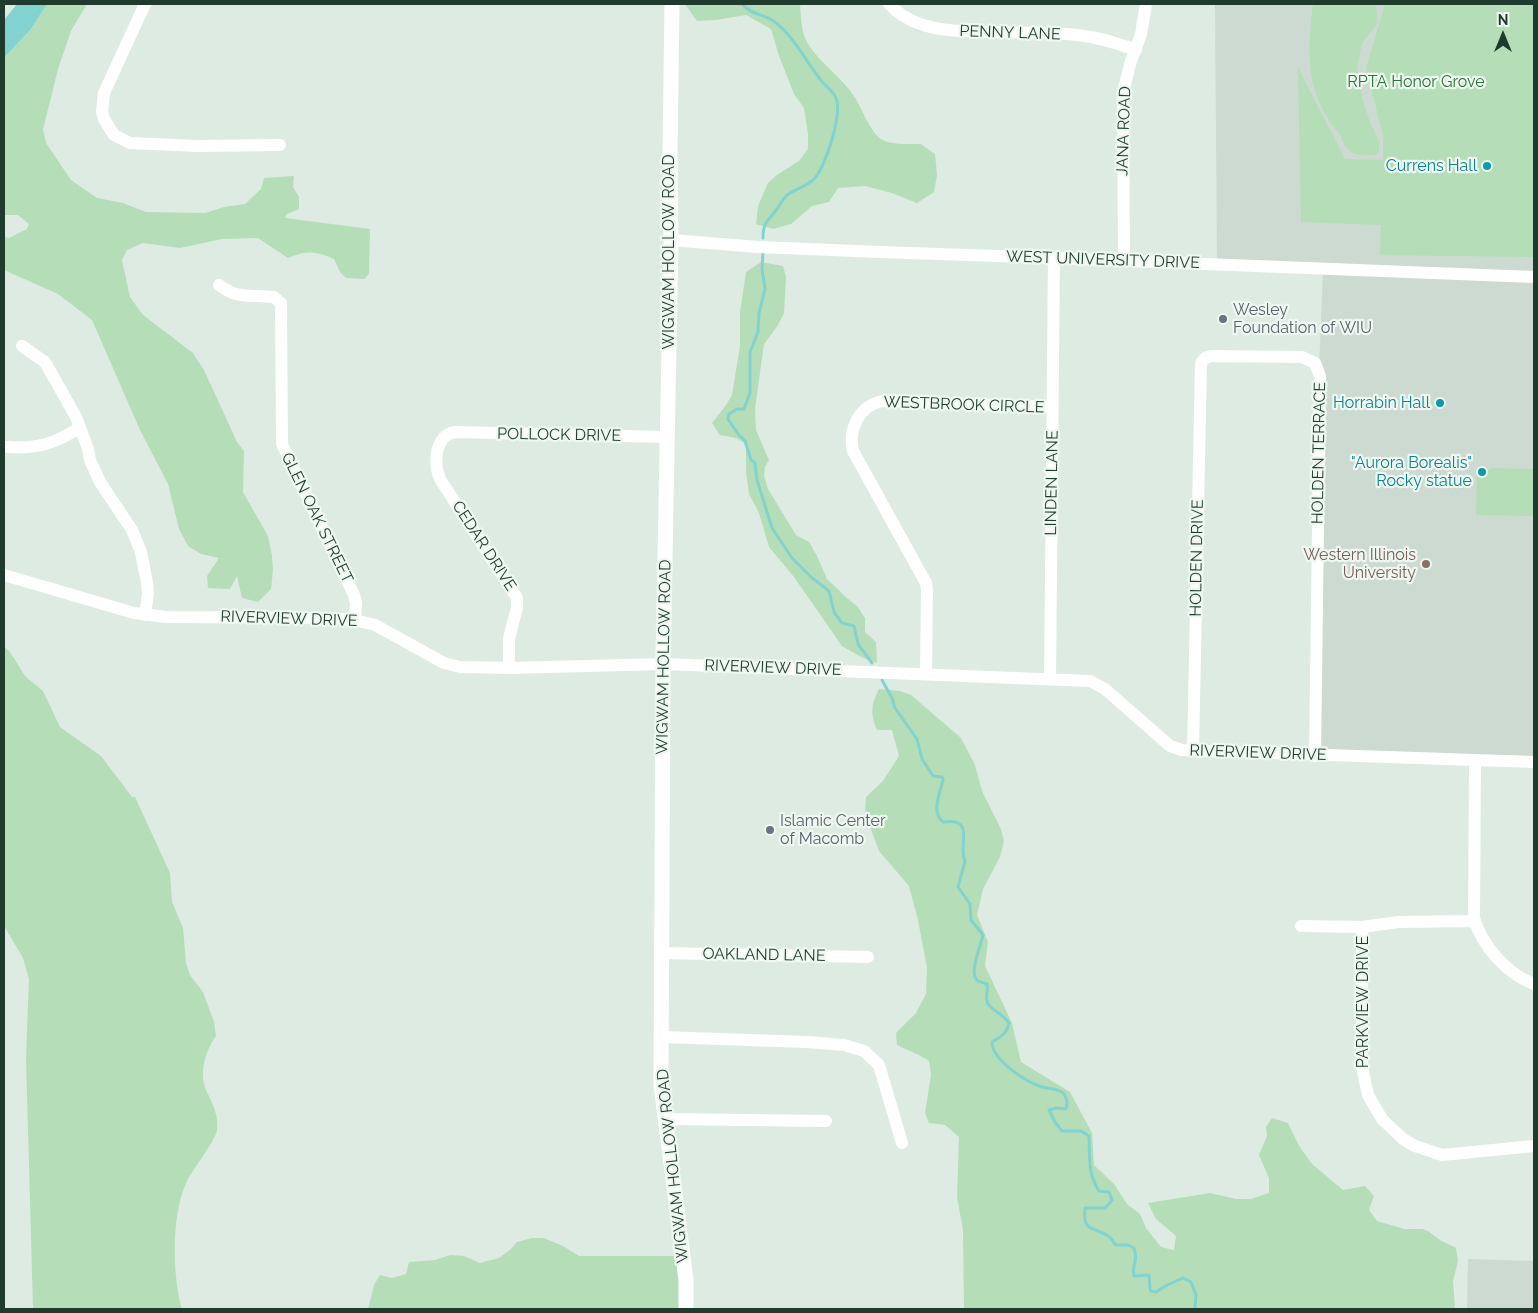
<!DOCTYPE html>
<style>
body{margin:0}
#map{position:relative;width:1538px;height:1313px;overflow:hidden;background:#deebe3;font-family:Raleway,sans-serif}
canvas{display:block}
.frame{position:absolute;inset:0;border:5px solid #1f3b2e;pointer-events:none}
.north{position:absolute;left:1478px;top:10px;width:50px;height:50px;-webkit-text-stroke:4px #eff7f1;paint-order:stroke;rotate:0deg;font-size:14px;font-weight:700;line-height:20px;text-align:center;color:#1f3b2e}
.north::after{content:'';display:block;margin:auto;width:18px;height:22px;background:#1f3b2e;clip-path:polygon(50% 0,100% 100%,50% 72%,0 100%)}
</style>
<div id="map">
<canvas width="1538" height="1313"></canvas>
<div class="frame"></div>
<div class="north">N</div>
</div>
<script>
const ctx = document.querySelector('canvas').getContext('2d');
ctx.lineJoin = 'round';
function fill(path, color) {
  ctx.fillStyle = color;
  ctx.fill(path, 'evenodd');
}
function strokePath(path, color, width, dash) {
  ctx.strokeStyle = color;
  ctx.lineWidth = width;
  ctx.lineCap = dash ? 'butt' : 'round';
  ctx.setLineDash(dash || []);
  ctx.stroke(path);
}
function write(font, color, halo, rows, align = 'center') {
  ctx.font = font + ' Raleway,sans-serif';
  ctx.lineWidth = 4.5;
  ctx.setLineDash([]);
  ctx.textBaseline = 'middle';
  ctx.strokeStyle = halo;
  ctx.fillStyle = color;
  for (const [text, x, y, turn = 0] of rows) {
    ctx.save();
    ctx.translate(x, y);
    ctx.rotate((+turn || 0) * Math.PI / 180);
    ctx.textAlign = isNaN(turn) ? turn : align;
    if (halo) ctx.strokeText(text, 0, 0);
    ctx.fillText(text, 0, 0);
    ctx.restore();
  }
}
fill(new Path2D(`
 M 1215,4 L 1534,4 L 1534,762 L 1315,756 L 1319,371 L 1323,269 L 1217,264 Z
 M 1468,1259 L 1534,1261 L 1534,1309 L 1467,1309 Z`), '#ccdad1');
fill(new Path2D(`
 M 47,4 L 87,4 L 71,31 L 58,69 L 43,129 L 46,143 L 71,180 L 97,198 L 123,203 L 146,212 L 205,213 L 224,207 L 245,204 L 261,189 L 264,178 L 294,176 L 293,187 L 299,197 L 299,209 L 287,214 L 285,218 L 370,229 L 369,273 L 365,279 L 346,278 L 340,272 L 334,259 C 316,251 307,250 288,258 L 258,238 L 222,239 L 180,248 L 143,243 L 127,250 L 122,260 L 130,297 L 143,315 L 193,353 L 204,370 L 237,442 L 244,451 L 243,492 L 268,536 L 272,556 L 273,570 L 271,589 L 258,602 L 242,598 L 237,576 L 230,589 L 208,588 L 207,576 L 219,558 L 201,554 L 188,546 L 179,529 L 168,484 L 140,430 L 92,320 L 58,294 L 4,270 L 4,237 L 9,238 L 27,229 L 29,224 L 18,215 L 4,215 L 4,58 L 31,29 Z
 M 685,4 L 800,4 C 801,14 801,29 805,38 C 816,61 840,75 854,96 C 862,107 870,134 883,140 C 892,145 911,144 921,144 L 935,154 L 937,175 L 934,192 L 917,203 L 892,193 L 865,186 L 838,188 L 829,202 L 812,206 L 791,224 L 773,229 L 756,224 L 758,206 L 768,183 L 778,174 L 799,161 L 808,149 L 808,134 L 804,108 L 794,94 L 779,56 L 771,29 L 746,15 L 716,20 L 697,21 Z
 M 1313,4 L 1376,4 L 1378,23 L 1362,43 L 1357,68 L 1362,97 L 1369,120 L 1379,142 L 1379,150 L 1376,155 C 1364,155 1353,157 1345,146 C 1342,141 1342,136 1338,132 C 1305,93 1307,53 1313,4 Z
 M 1385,4 L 1534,4 L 1534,257 L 1380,255 L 1381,225 L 1301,222 L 1298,68 L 1345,159 L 1383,160 L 1383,135 L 1366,68 Z
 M 761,262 L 783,266 L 786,277 L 784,313 L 778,325 L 764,344 L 755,409 L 756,430 L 769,460 L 765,467 L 764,476 L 768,489 L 796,535 L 809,542 L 817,556 L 827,579 L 847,598 L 857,606 L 865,618 L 865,632 L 876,642 L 877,663 L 861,657 L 842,646 L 794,577 L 769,547 L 759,513 L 749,494 L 746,471 L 746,444 L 736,438 L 720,435 L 712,423 L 726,405 L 732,395 L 740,346 L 740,312 L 746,272 Z
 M 1490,468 L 1534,469 L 1534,516 L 1476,515 L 1477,470 L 1489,470 Z
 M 4,646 L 10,652 L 25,676 L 43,691 L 60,727 L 101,756 L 132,797 L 135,797 L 170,873 L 172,902 L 183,928 L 186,963 L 190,975 L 203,992 L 214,1022 L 216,1036 C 205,1051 199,1073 206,1090 C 212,1103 219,1115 217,1130 C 215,1141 195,1167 188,1179 C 171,1211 172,1275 182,1309 L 33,1309 L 26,1059 L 29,979 L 23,958 L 4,926 Z
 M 879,689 L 900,691 L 911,695 L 961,738 L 975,765 L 982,791 L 1001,829 L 1004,841 L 1000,857 L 983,889 L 977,915 L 988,942 L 985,966 L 1012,1023 L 1021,1062 L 1070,1092 L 1092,1133 L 1094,1165 L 1114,1184 L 1127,1204 L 1140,1214 L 1146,1228 L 1161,1247 L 1174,1250 L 1176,1236 L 1156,1219 L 1148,1203 L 1210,1193 L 1236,1199 L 1251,1199 L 1269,1193 L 1269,1178 L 1259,1155 L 1267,1136 L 1266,1127 L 1272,1118 L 1288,1123 L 1299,1146 L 1312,1164 L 1343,1190 L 1365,1186 L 1374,1196 L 1369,1210 L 1377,1221 L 1404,1229 L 1423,1229 L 1428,1231 L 1440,1240 L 1456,1248 L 1458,1261 L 1453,1281 L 1455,1309 L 964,1309 L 963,1230 L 957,1197 L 959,1137 L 945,1125 L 929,1123 L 925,1113 L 931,1075 L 929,1061 C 920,1054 908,1051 897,1045 L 896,1033 L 916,1013 L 926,994 L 927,968 L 918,920 L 909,886 L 879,851 L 865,813 L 866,797 L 883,781 L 899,756 L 892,730 L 877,730 C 870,714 871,704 879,689 Z
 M 532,1238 L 544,1238 L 563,1246 L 579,1256 L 682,1256 L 686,1309 L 368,1309 L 374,1285 L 380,1275 L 392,1278 L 406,1274 L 409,1262 L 435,1260 L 450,1255 L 464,1256 L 480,1263 L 499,1258 L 510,1250 L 517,1242 Z`), '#b5ddb8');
fill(new Path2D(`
 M 17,4 L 47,4 L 31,29 L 4,58 L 4,20 Z`), '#82d3d0');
strokePath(new Path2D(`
 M 742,4 C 751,14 761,14 772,20 C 791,32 806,61 820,79 C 824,85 831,89 835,96 C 844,111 826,165 815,178 C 807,187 794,189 786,196 C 782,200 780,205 777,209 C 768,221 763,222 763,238
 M 763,252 L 762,269 L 765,289 L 759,313 L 758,332 L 750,352 L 750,393 L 744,409 L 737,409 L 729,414 L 728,419 L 738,434 L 745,441 L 751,460 L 755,463 L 757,480 L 772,528 L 792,558 L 811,577 L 829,591 L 834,612 L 842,623 L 854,626 L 858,644 L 872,663
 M 882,680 L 892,698 L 895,708 L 917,739 L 922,759 L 933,776 L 942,777 L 943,779 C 941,792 930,812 943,822 C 977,817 957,846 965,861 L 958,887 L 970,904 L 971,920 L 983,935 C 981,945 970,970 976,979 C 978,982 984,983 987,984 C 989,991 984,996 988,1004 C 993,1011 1004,1015 1009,1023 C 1007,1034 1000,1037 992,1042 C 992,1060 1026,1082 1042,1087 C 1049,1089 1059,1088 1064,1094 C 1067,1099 1068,1104 1066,1109 L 1056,1108 L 1049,1110 L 1055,1122 L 1062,1131 L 1081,1131 L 1089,1136 C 1090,1155 1087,1173 1099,1191 L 1109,1192 L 1112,1200 L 1105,1208 L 1085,1208 C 1082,1233 1094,1226 1108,1236 C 1112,1238 1113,1242 1116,1245 L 1128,1245 L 1134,1248 C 1139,1263 1131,1265 1134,1276 L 1149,1275 L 1150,1289 L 1151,1291 L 1156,1292 L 1167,1285 L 1183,1278 L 1191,1282 L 1196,1295 L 1195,1309`), '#82d3d0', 3);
strokePath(new Path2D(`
 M 145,4 L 104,93 L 102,112 L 104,119 L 114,135 L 130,143 L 198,146 L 280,145
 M 889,4 C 916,33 957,31 993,32 C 1021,33 1049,32 1077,35 C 1098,37 1116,43 1136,50
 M 671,240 L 758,247 L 881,252 L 1054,258 L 1534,277
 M 1124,261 L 1123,93 L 1130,64 L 1141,34 L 1146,4
 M 219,285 C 238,300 252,294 274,297 L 281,303 L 282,444 L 354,595 L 356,603 L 355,620
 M 22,346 L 45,362 L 76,417 L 88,449 L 90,460 L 100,482 L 132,530 L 141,552 L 147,583 L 148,594 L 145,615
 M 7,447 C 37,449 54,444 79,428
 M 4,575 L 134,613 L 166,617 L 333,618 L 355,620 L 375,625 L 444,663 L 460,667 L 509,668 L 663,664 L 1090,681 L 1105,689 L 1170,746 L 1182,750 L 1534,762
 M 509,668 L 509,639 L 517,607 L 517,598 L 440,479 C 433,463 435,435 455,432 L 667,437
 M 926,673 L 927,589 L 926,583 L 853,451 C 848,429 859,406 882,401 L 1053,407
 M 1050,679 L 1054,258
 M 1193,751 L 1201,363 L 1205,358 L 1211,356 L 1302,357 L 1315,363 L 1320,376 L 1315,756
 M 1475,760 L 1474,918 C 1482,946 1507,974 1534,984
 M 1301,926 L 1362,927 L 1398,922 L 1474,921
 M 1362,927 L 1362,1067 L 1368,1095 L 1382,1119 L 1403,1139 L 1415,1146 L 1442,1155 L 1534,1146
 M 661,953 L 868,957
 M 661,1037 L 807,1042 L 844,1045 L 864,1051 L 879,1065 L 902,1143
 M 665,1119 L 826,1121`), '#fff', 12);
strokePath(new Path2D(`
 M 672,4 L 670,153 L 671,240 L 663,664 L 661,1085 L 686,1280 L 686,1309`), '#fff', 15);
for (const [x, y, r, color] of [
 [1487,166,5,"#0f9aa8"],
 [1223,319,5,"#6b7280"],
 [1440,403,5,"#0f9aa8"],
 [1482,472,5,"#0f9aa8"],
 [1426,564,5,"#8d6e63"],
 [770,830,5,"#6b7280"]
]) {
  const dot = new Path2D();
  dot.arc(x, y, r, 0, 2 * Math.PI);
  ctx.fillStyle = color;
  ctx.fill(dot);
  strokePath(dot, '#eff7f1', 2);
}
write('16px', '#1f3b2e', '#eff7f1', [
 ["PENNY LANE",1010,33,2],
 ["JANA ROAD",1124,131,-88],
 ["WIGWAM HOLLOW ROAD",669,252,-90],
 ["WEST UNIVERSITY DRIVE",1103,260,2],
 ["WESTBROOK CIRCLE",964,405,2],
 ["POLLOCK DRIVE",559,435,1],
 ["HOLDEN TERRACE",1319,453,-89],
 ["LINDEN LANE",1052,483,-89],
 ["GLEN OAK STREET",317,518,64],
 ["CEDAR DRIVE",484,546,57],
 ["HOLDEN DRIVE",1197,558,-89],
 ["RIVERVIEW DRIVE",289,619,2],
 ["WIGWAM HOLLOW ROAD",664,657,-89],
 ["RIVERVIEW DRIVE",773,668,2],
 ["RIVERVIEW DRIVE",1258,753,2],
 ["OAKLAND LANE",764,955,1],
 ["PARKVIEW DRIVE",1363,1002,-90],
 ["WIGWAM HOLLOW ROAD",673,1166,-96]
]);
write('16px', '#277436', '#eff7f1', [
 ["RPTA Honor Grove",1416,82]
]);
write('16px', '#0d838f', '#eff7f1', [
 ["Currens Hall",1477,166],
 ["Horrabin Hall",1430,403],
 ["\"Aurora Borealis\"",1472,463],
 ["Rocky statue",1472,481]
], 'right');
write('16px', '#5b616d', '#eff7f1', [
 ["Wesley",1233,310],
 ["Foundation of WIU",1233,328],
 ["Islamic Center",780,821],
 ["of Macomb",780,839]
], 'left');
write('16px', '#785e54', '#eff7f1', [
 ["Western Illinois",1416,555],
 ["University",1416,573]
], 'right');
</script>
